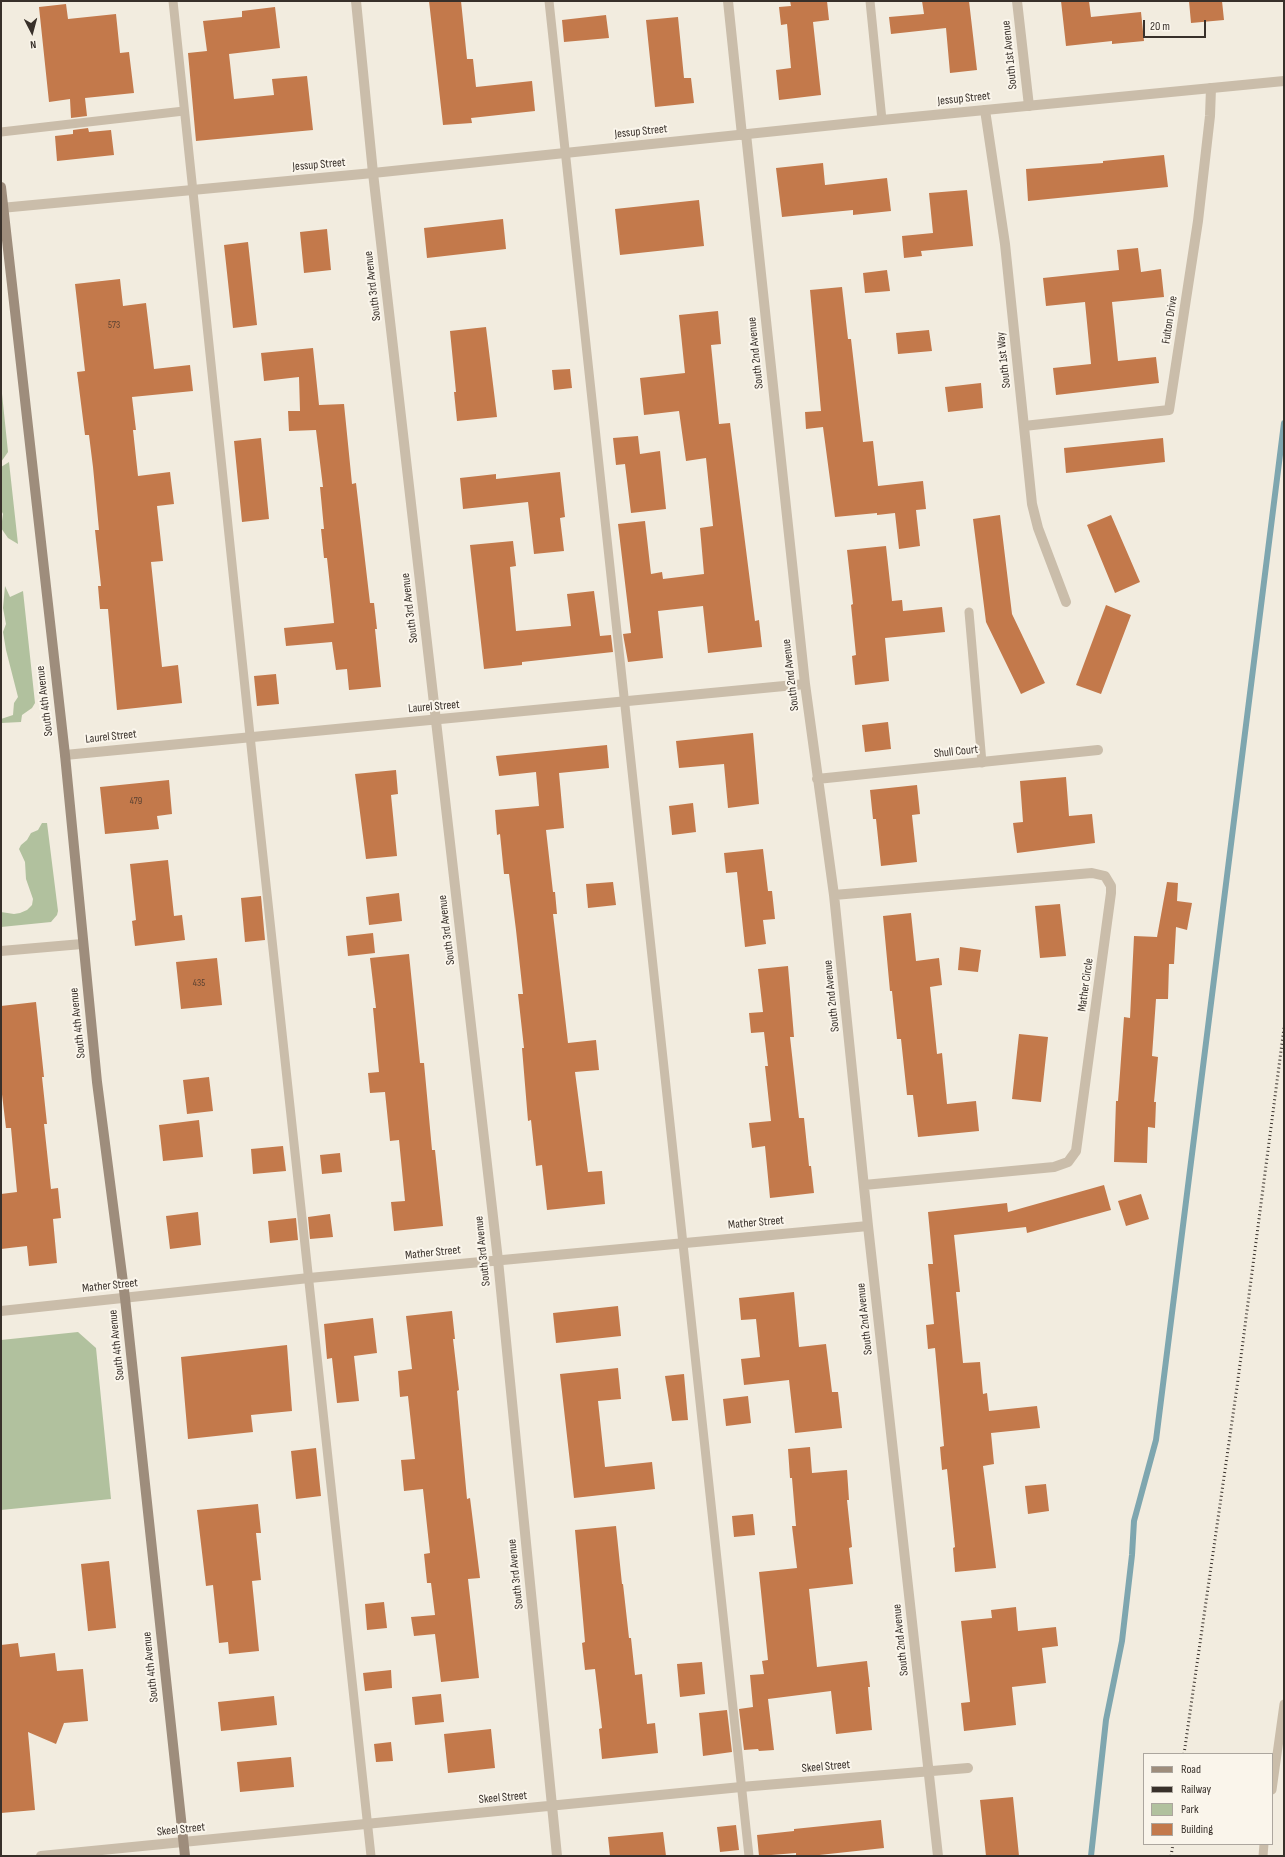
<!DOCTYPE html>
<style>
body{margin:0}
#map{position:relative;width:1285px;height:1857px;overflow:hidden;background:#f2ecdf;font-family:"Sofia Sans Condensed",sans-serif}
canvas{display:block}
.frame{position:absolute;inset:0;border:2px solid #38302a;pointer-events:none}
.legend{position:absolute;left:1143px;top:1753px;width:130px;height:92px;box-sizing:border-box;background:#faf5eb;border:1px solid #aca69e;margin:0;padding:5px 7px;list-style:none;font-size:12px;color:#38302a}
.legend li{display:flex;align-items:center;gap:8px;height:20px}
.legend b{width:20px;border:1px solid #aca69e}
.north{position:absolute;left:12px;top:12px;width:40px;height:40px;-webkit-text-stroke:3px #faf5eb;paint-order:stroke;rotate:174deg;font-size:11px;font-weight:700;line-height:16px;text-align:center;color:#38302a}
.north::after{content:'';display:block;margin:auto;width:14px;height:18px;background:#38302a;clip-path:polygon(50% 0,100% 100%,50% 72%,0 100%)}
.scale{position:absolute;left:1143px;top:20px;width:63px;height:18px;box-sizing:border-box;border:2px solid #38302a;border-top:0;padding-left:5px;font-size:12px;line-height:14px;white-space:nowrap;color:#38302a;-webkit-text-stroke:3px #faf5eb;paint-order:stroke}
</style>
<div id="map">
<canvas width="1285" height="1857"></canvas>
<div class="frame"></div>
<ul class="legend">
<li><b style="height:5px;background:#9e8d7c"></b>Road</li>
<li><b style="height:5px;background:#38302a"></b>Railway</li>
<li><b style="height:11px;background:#b1c19e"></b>Park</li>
<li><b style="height:11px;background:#c3794b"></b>Building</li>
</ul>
<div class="north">N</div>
<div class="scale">20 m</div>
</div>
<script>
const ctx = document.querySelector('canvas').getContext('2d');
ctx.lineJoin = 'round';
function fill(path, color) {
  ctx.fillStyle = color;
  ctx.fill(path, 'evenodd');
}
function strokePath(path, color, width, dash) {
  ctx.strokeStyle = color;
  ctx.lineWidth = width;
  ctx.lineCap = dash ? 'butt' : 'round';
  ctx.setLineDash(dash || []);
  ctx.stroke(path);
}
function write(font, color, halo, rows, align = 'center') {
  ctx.font = font + ' "Sofia Sans Condensed",sans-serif';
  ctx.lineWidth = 4;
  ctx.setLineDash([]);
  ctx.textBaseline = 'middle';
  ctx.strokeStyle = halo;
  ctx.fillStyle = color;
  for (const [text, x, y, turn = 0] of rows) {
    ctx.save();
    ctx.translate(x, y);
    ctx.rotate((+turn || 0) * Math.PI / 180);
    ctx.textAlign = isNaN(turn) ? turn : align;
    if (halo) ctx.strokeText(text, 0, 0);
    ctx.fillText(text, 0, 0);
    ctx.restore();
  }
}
fill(new Path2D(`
 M 1,384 L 8,452 L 1,462 Z
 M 9,462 L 18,544 L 8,538 L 1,528 L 3,514 L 1,510 L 1,467 Z
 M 5,586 L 10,597 L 23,591 L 35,703 L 32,708 L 22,715 L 21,722 L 1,723 L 1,719 L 13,715 L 14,703 L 18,697 L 6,650 L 3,632 L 6,624 L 3,608 Z
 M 42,823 L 47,823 L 58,911 L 57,915 L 51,922 L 1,927 L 1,912 L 14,914 L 20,913 L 27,910 L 32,905 L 33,899 L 26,879 L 25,862 L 19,849 L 21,845 L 27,840 L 31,833 L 38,830 Z
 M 78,1332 L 96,1348 L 111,1499 L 1,1510 L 1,1340 Z`), '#b1c19e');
strokePath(new Path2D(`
 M 1091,1856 L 1106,1720 L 1122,1641 L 1132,1555 L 1134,1521 L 1156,1440 L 1284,423`), '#7ea6af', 6);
fill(new Path2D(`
 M 429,1 L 461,1 L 467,59 L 473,59 L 476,87 L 532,81 L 535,111 L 471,118 L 472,123 L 443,125 Z
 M 790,1 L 827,1 L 829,20 L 813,22 L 821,95 L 779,100 L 776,70 L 791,68 L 787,24 L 781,25 L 779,7 L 791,6 Z
 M 922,1 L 969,1 L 977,70 L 950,73 L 946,28 L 891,34 L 889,17 L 924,14 Z
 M 1061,1 L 1089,1 L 1091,17 L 1141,12 L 1144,41 L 1112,44 L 1112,41 L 1066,46 Z
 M 1189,1 L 1222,1 L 1224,20 L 1191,23 Z
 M 66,4 L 68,19 L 116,14 L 120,53 L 129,52 L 134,93 L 85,98 L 87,116 L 71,118 L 70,99 L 49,102 L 39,7 Z
 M 275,7 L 280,48 L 229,54 L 234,99 L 274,95 L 272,79 L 307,76 L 313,130 L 196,141 L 188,53 L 207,51 L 203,21 L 242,17 L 242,11 Z
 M 606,15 L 609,38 L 564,42 L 562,20 Z
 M 678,17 L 684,78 L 691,78 L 694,103 L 655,107 L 646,20 Z
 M 88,128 L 89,132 L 111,130 L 114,155 L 57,161 L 55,136 L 73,134 L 73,130 Z
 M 1164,155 L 1168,187 L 1028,201 L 1026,169 L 1103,163 L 1103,161 Z
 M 823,163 L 825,185 L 887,178 L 891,211 L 853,215 L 853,210 L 782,217 L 776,168 Z
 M 967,190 L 973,246 L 921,251 L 922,256 L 904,258 L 902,236 L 933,233 L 929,193 Z
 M 699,200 L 704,246 L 620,255 L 615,209 Z
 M 503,219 L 506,249 L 427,258 L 424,228 Z
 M 327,229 L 331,270 L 304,273 L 300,232 Z
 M 248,242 L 257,325 L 233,328 L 224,245 Z
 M 1138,248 L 1141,272 L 1161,269 L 1164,297 L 1112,302 L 1118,361 L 1156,357 L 1159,383 L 1056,395 L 1053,368 L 1091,364 L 1085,302 L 1046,306 L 1043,278 L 1119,270 L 1117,250 Z
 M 887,270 L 890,291 L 865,293 L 863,273 Z
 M 120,279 L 123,306 L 146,303 L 154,369 L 190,365 L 193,391 L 132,397 L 136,430 L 133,430 L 138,476 L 170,472 L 174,504 L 157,506 L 163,561 L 151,562 L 162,667 L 178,665 L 182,703 L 117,710 L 108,609 L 100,609 L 98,586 L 101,586 L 95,530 L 99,530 L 93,467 L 89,435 L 85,435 L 77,372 L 85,371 L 75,284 Z
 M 842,287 L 848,339 L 851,339 L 863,442 L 873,441 L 878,486 L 923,481 L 926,509 L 916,510 L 920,546 L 899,549 L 895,513 L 877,515 L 877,513 L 835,517 L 823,427 L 806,429 L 805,412 L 821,411 L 810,290 Z
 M 718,311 L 721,344 L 711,345 L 719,424 L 730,423 L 755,621 L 759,620 L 762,647 L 708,653 L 703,606 L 658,611 L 663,658 L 628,662 L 623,634 L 631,633 L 618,524 L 645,521 L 651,574 L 662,572 L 663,579 L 704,574 L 700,528 L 713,526 L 706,458 L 686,461 L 679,411 L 644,415 L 640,378 L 685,373 L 679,315 Z
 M 486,327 L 497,417 L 457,421 L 454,392 L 456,392 L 450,331 Z
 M 929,330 L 932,351 L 898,354 L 896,333 Z
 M 313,348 L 319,405 L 344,404 L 352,484 L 356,483 L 370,603 L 374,603 L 377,629 L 375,629 L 381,687 L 349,690 L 347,669 L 336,670 L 332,642 L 286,646 L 284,628 L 334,623 L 327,558 L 324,558 L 321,529 L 324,529 L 320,487 L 323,487 L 316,430 L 289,431 L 288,411 L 300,411 L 299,377 L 264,381 L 261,353 Z
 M 570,369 L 572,388 L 554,390 L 552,370 Z
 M 981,383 L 983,408 L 948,412 L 945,387 Z
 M 638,436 L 640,454 L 660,451 L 666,509 L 631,513 L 625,464 L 616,465 L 613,438 Z
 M 261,438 L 269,519 L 242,522 L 234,441 Z
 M 1163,438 L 1165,462 L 1066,473 L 1064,448 Z
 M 560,472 L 565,517 L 560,518 L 564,551 L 534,554 L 528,502 L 463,509 L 460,478 L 496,474 L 496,479 Z
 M 1000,515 L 1012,614 L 1045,683 L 1021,694 L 986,622 L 973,519 Z
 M 1111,515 L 1140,582 L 1115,593 L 1087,525 Z
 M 513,541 L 516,566 L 510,567 L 516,631 L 571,626 L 567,594 L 594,591 L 600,636 L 611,635 L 613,652 L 522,662 L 522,665 L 484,669 L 470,545 Z
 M 886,546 L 892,601 L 902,600 L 903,611 L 942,607 L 945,632 L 885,638 L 889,681 L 855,685 L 852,656 L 856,655 L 851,605 L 853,604 L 847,550 Z
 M 1106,605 L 1131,615 L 1101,694 L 1076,685 Z
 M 276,674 L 279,704 L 257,706 L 254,676 Z
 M 888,722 L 891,749 L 865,752 L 862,725 Z
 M 753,733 L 759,804 L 728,808 L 724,764 L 679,768 L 676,741 Z
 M 607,745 L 609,768 L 559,773 L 564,828 L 546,830 L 553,892 L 555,892 L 557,914 L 553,914 L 568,1043 L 596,1040 L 599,1070 L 575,1072 L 588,1172 L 602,1171 L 605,1204 L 547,1210 L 542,1165 L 536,1166 L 531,1120 L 528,1121 L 522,1048 L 524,1048 L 518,994 L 523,994 L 516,930 L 509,874 L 504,874 L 500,834 L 497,835 L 495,810 L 539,806 L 536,772 L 499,776 L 496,756 Z
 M 396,770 L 398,794 L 391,795 L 397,856 L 366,859 L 355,774 Z
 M 1066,777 L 1069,816 L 1092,814 L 1095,843 L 1017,853 L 1013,823 L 1023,822 L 1020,781 Z
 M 169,780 L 172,814 L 157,816 L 159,829 L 105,834 L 100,787 Z
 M 917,785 L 920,814 L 912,815 L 917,862 L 881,866 L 876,819 L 873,819 L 870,790 Z
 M 693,803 L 696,832 L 672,835 L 669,806 Z
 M 763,849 L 768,891 L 772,891 L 775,919 L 763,920 L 766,944 L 745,947 L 737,872 L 726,873 L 724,853 Z
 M 168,860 L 174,916 L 182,915 L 185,940 L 135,946 L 132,921 L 136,920 L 130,864 Z
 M 613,882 L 616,905 L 588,908 L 586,884 Z
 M 1167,882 L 1178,883 L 1177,901 L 1192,903 L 1187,930 L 1176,927 L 1174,964 L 1169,964 L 1168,999 L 1156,999 L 1152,1056 L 1158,1057 L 1154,1102 L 1156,1102 L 1155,1128 L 1148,1127 L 1147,1163 L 1114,1162 L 1116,1101 L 1118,1101 L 1124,1017 L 1130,1018 L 1134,936 L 1157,937 Z
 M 399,893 L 402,921 L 369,925 L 366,897 Z
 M 261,896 L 265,940 L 245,942 L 241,898 Z
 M 1060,904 L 1066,956 L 1040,958 L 1035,906 Z
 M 911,913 L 916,961 L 939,958 L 942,985 L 930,987 L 937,1054 L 942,1053 L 947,1104 L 976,1101 L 979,1131 L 918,1137 L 913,1095 L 907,1095 L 901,1039 L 897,1039 L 892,991 L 890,991 L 883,916 Z
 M 373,933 L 375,953 L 348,956 L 346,936 Z
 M 960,947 L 981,950 L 978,972 L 958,970 Z
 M 409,954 L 420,1063 L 424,1063 L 432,1150 L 435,1150 L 443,1226 L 394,1231 L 391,1202 L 405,1201 L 399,1140 L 390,1141 L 385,1092 L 370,1093 L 368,1073 L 379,1072 L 373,1008 L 376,1008 L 370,958 Z
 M 217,958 L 222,1005 L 181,1009 L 176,962 Z
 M 788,966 L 794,1037 L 790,1037 L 799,1118 L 804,1118 L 809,1166 L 811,1166 L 814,1193 L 770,1198 L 765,1146 L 752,1148 L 749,1123 L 771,1121 L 765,1066 L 768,1066 L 764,1032 L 751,1033 L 749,1013 L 763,1012 L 758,969 Z
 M 36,1002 L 44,1077 L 42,1077 L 47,1124 L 44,1124 L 51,1189 L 58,1188 L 61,1218 L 53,1219 L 57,1263 L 29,1266 L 27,1246 L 1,1249 L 1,1194 L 17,1192 L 11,1128 L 6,1128 L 1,1086 L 1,1006 Z
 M 1019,1034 L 1048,1037 L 1041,1102 L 1012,1099 Z
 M 209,1077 L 213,1111 L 187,1114 L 183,1080 Z
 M 199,1120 L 203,1157 L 163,1161 L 159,1125 Z
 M 283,1146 L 286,1171 L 253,1174 L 251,1149 Z
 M 340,1153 L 342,1172 L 322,1174 L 320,1155 Z
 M 1104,1185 L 1111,1210 L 1027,1233 L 1026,1227 L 954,1235 L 960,1292 L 956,1292 L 963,1363 L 980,1362 L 983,1394 L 987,1393 L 989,1411 L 1037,1406 L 1040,1428 L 991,1433 L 994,1464 L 983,1466 L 996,1568 L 955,1572 L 953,1548 L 955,1547 L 947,1469 L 942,1470 L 940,1447 L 944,1446 L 935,1348 L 928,1349 L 926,1325 L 934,1324 L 928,1264 L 933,1264 L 928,1212 L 1007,1203 L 1008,1212 Z
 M 1141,1194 L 1149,1219 L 1126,1226 L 1118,1201 Z
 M 198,1212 L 201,1245 L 170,1249 L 166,1216 Z
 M 330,1214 L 333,1237 L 310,1239 L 308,1217 Z
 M 296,1218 L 298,1240 L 270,1243 L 268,1221 Z
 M 794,1292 L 799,1347 L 826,1344 L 832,1392 L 838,1392 L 842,1428 L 795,1433 L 789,1380 L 744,1385 L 741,1359 L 760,1357 L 756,1319 L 741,1320 L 739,1298 Z
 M 618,1306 L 621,1336 L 556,1343 L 553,1313 Z
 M 452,1311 L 455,1339 L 453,1339 L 459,1390 L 457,1391 L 467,1499 L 470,1498 L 480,1578 L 468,1579 L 479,1678 L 441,1682 L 435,1634 L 414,1636 L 411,1617 L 435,1615 L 431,1583 L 427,1583 L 424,1554 L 430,1553 L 423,1489 L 404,1491 L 401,1460 L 415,1459 L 408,1396 L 400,1397 L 398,1371 L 412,1369 L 406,1316 Z
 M 373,1318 L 377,1353 L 354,1356 L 359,1401 L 337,1403 L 332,1358 L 327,1359 L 324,1324 Z
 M 287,1345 L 292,1411 L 251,1415 L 253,1432 L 188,1439 L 181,1357 Z
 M 618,1368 L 621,1399 L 598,1401 L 605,1467 L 652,1462 L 655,1489 L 574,1498 L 560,1374 Z
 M 684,1374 L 688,1420 L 672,1421 L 665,1376 Z
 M 748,1396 L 751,1423 L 726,1426 L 723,1399 Z
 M 810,1447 L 812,1473 L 847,1470 L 849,1500 L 847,1500 L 852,1547 L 849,1548 L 853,1584 L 809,1589 L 817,1667 L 867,1661 L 870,1687 L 868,1687 L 872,1730 L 836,1734 L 831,1691 L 768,1699 L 774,1750 L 759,1751 L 758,1749 L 744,1750 L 739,1709 L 753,1707 L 750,1675 L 764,1674 L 762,1661 L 768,1660 L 759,1572 L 797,1568 L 792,1526 L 796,1526 L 792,1478 L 790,1478 L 788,1449 Z
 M 316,1448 L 321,1496 L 296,1499 L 291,1451 Z
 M 1046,1484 L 1049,1511 L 1028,1514 L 1025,1486 Z
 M 258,1504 L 261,1533 L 256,1533 L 261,1580 L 252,1581 L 259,1651 L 229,1654 L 228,1642 L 219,1643 L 213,1585 L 206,1586 L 197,1510 Z
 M 753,1514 L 755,1535 L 734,1537 L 732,1516 Z
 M 616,1526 L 622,1584 L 623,1584 L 629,1638 L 631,1638 L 635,1675 L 642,1674 L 647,1724 L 655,1723 L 658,1753 L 602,1759 L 599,1729 L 602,1728 L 595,1669 L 585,1670 L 582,1643 L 585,1642 L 575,1530 Z
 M 109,1561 L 116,1628 L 88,1631 L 81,1564 Z
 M 384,1602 L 387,1628 L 367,1630 L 365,1604 Z
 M 1016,1607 L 1018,1631 L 1056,1627 L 1058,1646 L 1042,1648 L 1046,1683 L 1012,1687 L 1016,1725 L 964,1731 L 961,1703 L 970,1702 L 961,1621 L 992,1618 L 991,1610 Z
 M 18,1643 L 20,1657 L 55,1653 L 57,1671 L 83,1669 L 88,1721 L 64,1723 L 56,1744 L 28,1732 L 35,1810 L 1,1813 L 1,1645 Z
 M 702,1662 L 705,1694 L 680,1697 L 677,1664 Z
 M 391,1670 L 392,1688 L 365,1691 L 363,1673 Z
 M 441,1694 L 444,1722 L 415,1725 L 412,1697 Z
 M 274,1696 L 277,1725 L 221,1731 L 218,1702 Z
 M 727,1710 L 732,1752 L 703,1756 L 699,1713 Z
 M 491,1729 L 495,1768 L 448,1773 L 444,1734 Z
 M 391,1742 L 393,1761 L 376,1762 L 374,1744 Z
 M 291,1757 L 294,1787 L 240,1792 L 237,1762 Z
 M 1013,1797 L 1019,1856 L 986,1856 L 980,1800 Z
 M 881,1820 L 884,1848 L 810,1856 L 796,1856 L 796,1853 L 759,1856 L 757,1835 L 794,1831 L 794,1829 Z
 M 736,1825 L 739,1850 L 720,1852 L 717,1827 Z
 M 663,1832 L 666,1856 L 610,1856 L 608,1837 Z`), '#c3794b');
strokePath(new Path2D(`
 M 173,1 L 253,764 L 371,1856
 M 549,1 L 749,1856
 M 870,1 L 882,120
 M 1,132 L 184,111
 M 969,612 L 982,763
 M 1272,1790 L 1284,1704
 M 1263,1856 L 1264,1844`), '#cabdaa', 9);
strokePath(new Path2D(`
 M 356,1 L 373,173 L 498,1260 L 557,1856
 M 728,1 L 742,135
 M 1017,1 L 1029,106
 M 985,110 L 1005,244 L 1032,504 L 1038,528 L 1066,602
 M 746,134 L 805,684 L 834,895 L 868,1226 L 938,1856
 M 1024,426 L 1169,410 L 1198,221 L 1210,116 L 1211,88
 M 65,755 L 805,684
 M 817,779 L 1098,750
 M 834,895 L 1092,873 L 1105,876 L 1111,886 L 1111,893 L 1076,1151 L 1068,1162 L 1054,1167 L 864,1185
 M 1,1311 L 309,1278 L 868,1226
 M 41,1856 L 741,1787 L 968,1768`), '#cabdaa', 10);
strokePath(new Path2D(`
 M 1,208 L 373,173 L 882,120 L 1284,81
 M 1,951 L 82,944`), '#cabdaa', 10);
strokePath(new Path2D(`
 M 1,187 L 65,755 L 97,1082 L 125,1298 L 185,1856`), '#9e8d7c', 10);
strokePath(new Path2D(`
 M 1184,1754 L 1237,1387 L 1284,1028
 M 1171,1856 L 1173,1844`), '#38302a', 3, [1, 3]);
write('10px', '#5b4232', null, [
 ["573",114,325],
 ["479",136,801],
 ["435",199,983]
]);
write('12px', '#38302a', '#faf5eb', [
 ["South 1st Avenue",1010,55,-96],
 ["Jessup Street",964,99,-6],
 ["Jessup Street",641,132,-6],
 ["Jessup Street",319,165,-5],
 ["South 3rd Avenue",373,286,-97],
 ["Fulton Drive",1170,320,-81],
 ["South 2nd Avenue",756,353,-96],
 ["South 1st Way",1004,360,-96],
 ["South 3rd Avenue",410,608,-97],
 ["South 2nd Avenue",791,675,-97],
 ["South 4th Avenue",45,701,-97],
 ["Laurel Street",434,707,-5],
 ["Laurel Street",111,737,-6],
 ["Shull Court",956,752,-6],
 ["South 3rd Avenue",447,930,-97],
 ["Mather Circle",1086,985,-82],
 ["South 2nd Avenue",832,996,-96],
 ["South 4th Avenue",78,1023,-96],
 ["Mather Street",756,1223,-5],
 ["South 3rd Avenue",483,1251,-96],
 ["Mather Street",433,1253,-6],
 ["Mather Street",110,1286,-6],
 ["South 2nd Avenue",865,1319,-96],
 ["South 4th Avenue",117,1345,-96],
 ["South 3rd Avenue",516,1574,-96],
 ["South 2nd Avenue",901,1640,-96],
 ["South 4th Avenue",151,1667,-96],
 ["Skeel Street",826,1767,-5],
 ["Skeel Street",503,1798,-5],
 ["Skeel Street",181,1830,-6]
]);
</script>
